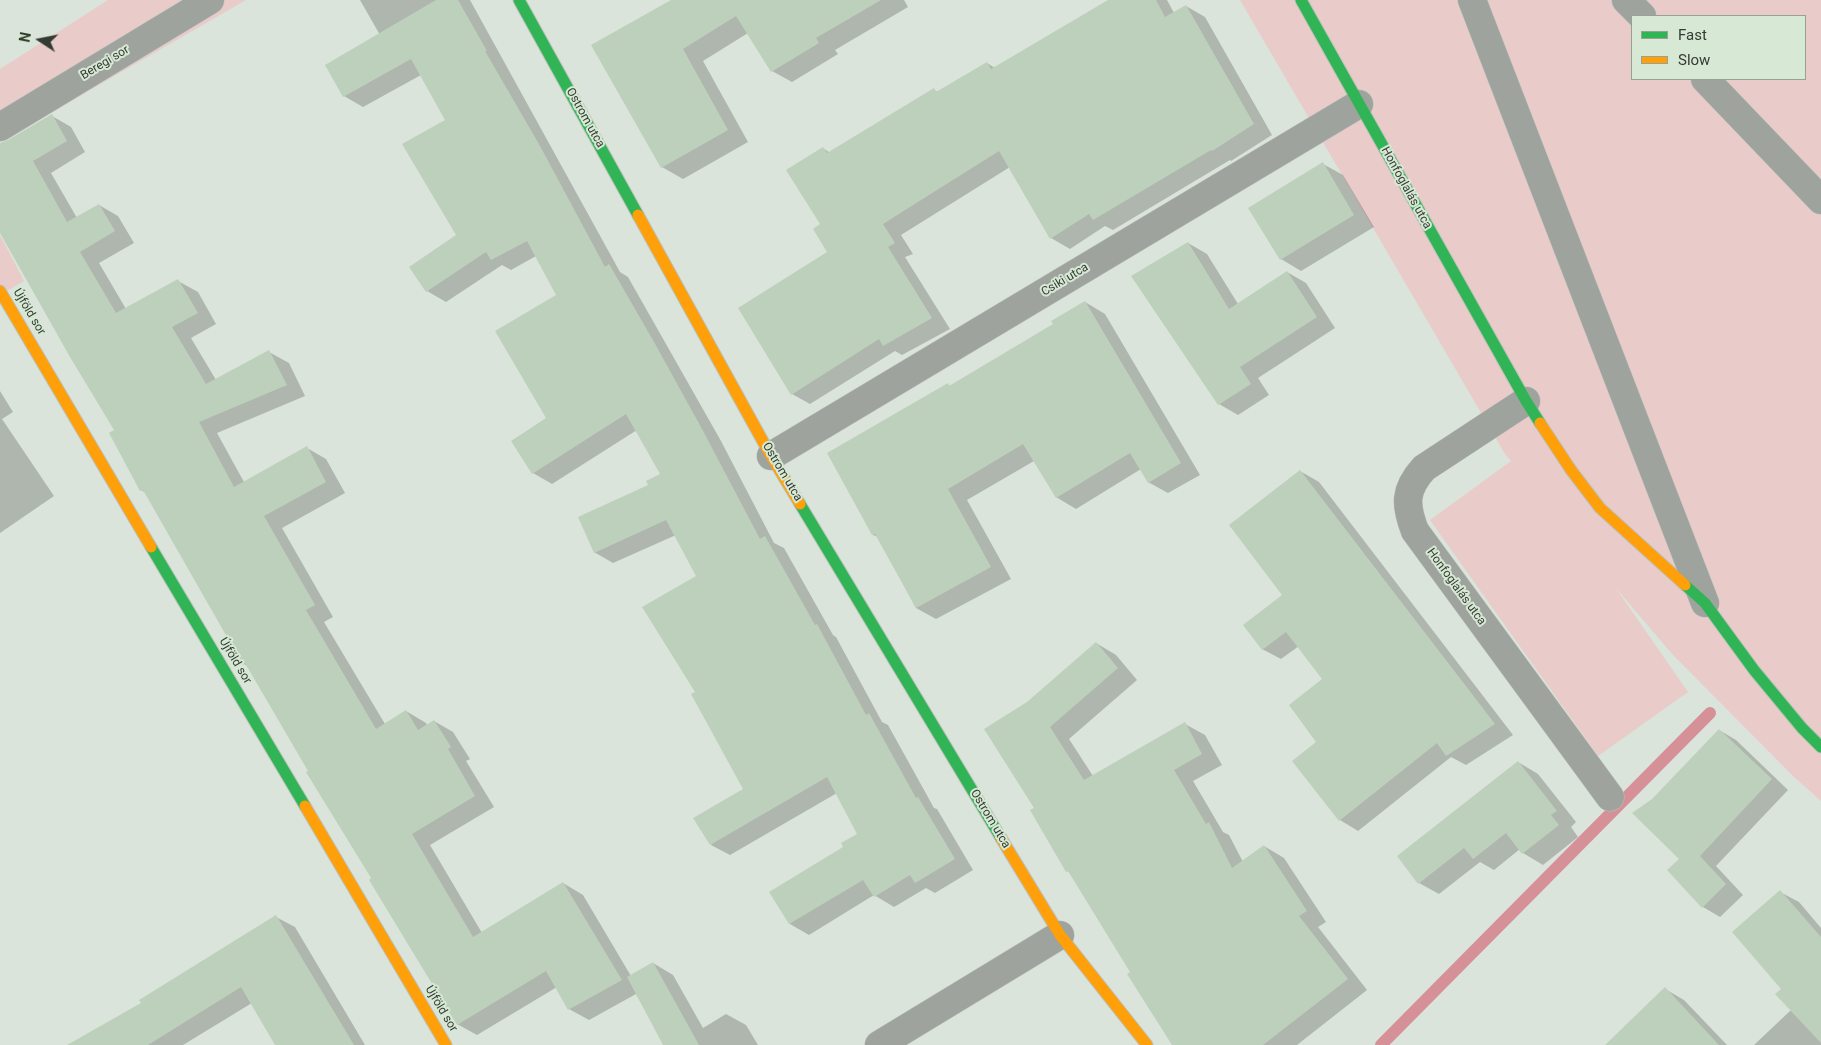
<!DOCTYPE html>
<meta charset="utf-8">
<style>
body{margin:0}
#map{position:relative;width:1821px;height:1045px;overflow:hidden;background:#dae4da;font-family:Roboto,sans-serif}
canvas{display:block}
.legend{position:absolute;left:1631px;top:15px;width:175px;height:65px;box-sizing:border-box;background:#d7e9d5;border:1px solid #96a394;margin:0;padding:6px 9px;list-style:none;font-size:15px;color:#343b33}
.legend li{display:flex;align-items:center;gap:10px;height:25px}
.legend b{width:25px;border:1px solid #96a394}
.north{position:absolute;left:15px;top:15px;width:50px;height:50px;-webkit-text-stroke:4px #d7e9d5;paint-order:stroke;rotate:281deg;font-size:14px;font-weight:700;line-height:20px;text-align:center;color:#343b33}
.north::after{content:'';display:block;margin:auto;width:18px;height:22px;background:#343b33;clip-path:polygon(50% 0,100% 100%,50% 72%,0 100%)}
</style>
<div id="map">
<canvas width="1821" height="1045"></canvas>
<ul class="legend">
<li><b style="height:6px;background:#30b455"></b>Fast</li>
<li><b style="height:6px;background:#ff9f0a"></b>Slow</li>
</ul>
<div class="north">N</div>
</div>
<script>
const ctx = document.querySelector('canvas').getContext('2d');
ctx.lineJoin = 'round';
function fill(path, color) {
  ctx.fillStyle = color;
  ctx.fill(path, 'evenodd');
}
function strokePath(path, color, width, dash) {
  ctx.strokeStyle = color;
  ctx.lineWidth = width;
  ctx.lineCap = dash ? 'butt' : 'round';
  ctx.setLineDash(dash || []);
  ctx.stroke(path);
}
function write(font, color, halo, rows, align = 'center') {
  ctx.font = font + ' Roboto,sans-serif';
  ctx.lineWidth = 4;
  ctx.setLineDash([]);
  ctx.textBaseline = 'middle';
  ctx.strokeStyle = halo;
  ctx.fillStyle = color;
  for (const [text, x, y, turn = 0] of rows) {
    ctx.save();
    ctx.translate(x, y);
    ctx.rotate((+turn || 0) * Math.PI / 180);
    ctx.textAlign = isNaN(turn) ? turn : align;
    if (halo) ctx.strokeText(text, 0, 0);
    ctx.fillText(text, 0, 0);
    ctx.restore();
  }
}
fill(new Path2D(`
 M 108,0 L 246,0 L 0,142 L 0,69 Z
 M 1240,0 L 1821,0 L 1821,801 L 1793,776 L 1673,655 L 1615,587 L 1688,692 L 1598,756 L 1430,520 L 1511,461 L 1505,454 ZM 1632,16 L 1805,16 L 1805,79 L 1632,79 Z
 M 0,235 L 24,281 L 0,295 Z`), '#e9cbca');
fill(new Path2D(`
 M 360,0 L 470,0 L 620,272 L 628,277 L 721,441 L 774,543 L 784,548 L 833,635 L 836,637 L 882,722 L 888,725 L 934,808 L 937,809 L 973,870 L 935,893 L 926,888 L 894,907 L 874,895 L 809,935 L 790,924 L 771,892 L 845,847 L 859,834 L 837,793 L 730,855 L 711,845 L 745,789 L 696,692 L 698,576 L 676,535 L 613,563 L 594,552 L 661,474 L 637,430 L 552,484 L 533,473 L 548,418 L 557,296 L 536,256 L 511,270 L 502,265 L 446,302 L 427,291 L 458,236 L 447,120 L 421,75 L 363,107 L 344,96 L 380,35 Z
 M 673,0 L 904,0 L 908,7 L 835,50 L 838,54 L 792,82 L 772,71 L 748,33 L 703,61 L 748,142 L 683,179 L 662,167 Z
 M 1111,0 L 1167,0 L 1174,13 L 1186,6 L 1205,17 L 1272,135 L 1231,161 L 1230,160 L 1113,230 L 1105,226 L 1070,249 L 1051,238 L 1010,167 L 901,235 L 913,254 L 905,257 L 950,329 L 902,355 L 895,351 L 810,404 L 792,394 L 829,252 L 822,225 L 823,148 L 830,153 L 934,90 L 938,92 L 987,63 L 995,68 Z
 M 52,116 L 71,127 L 85,152 L 51,173 L 77,218 L 99,205 L 118,216 L 134,243 L 99,263 L 126,309 L 178,281 L 198,292 L 216,324 L 191,338 L 216,380 L 269,352 L 289,363 L 305,396 L 217,433 L 244,482 L 307,448 L 326,459 L 345,493 L 282,528 L 333,617 L 324,622 L 385,724 L 406,711 L 426,723 L 427,725 L 434,721 L 453,732 L 470,759 L 466,761 L 494,807 L 430,845 L 482,933 L 563,883 L 583,895 L 631,976 L 653,963 L 673,975 L 703,1028 L 726,1014 L 746,1025 L 758,1045 L 665,1045 L 636,994 L 589,1020 L 569,1009 L 557,987 L 477,1035 L 457,1024 L 249,667 L 244,664 L 146,493 L 141,490 L 116,431 L 0,230 L 0,143 L 9,142 Z
 M 1323,164 L 1343,175 L 1374,227 L 1301,271 L 1281,259 L 1250,208 Z
 M 1188,243 L 1207,254 L 1238,304 L 1287,272 L 1306,283 L 1335,328 L 1258,378 L 1269,395 L 1238,415 L 1219,404 L 1133,277 Z
 M 1085,302 L 1105,314 L 1200,475 L 1168,493 L 1148,482 L 1141,469 L 1076,509 L 1056,497 L 1034,461 L 967,500 L 1011,579 L 936,619 L 916,608 L 878,537 L 873,535 L 948,385 L 951,386 L 1054,325 Z
 M 0,391 L 13,412 L 2,419 L 54,496 L 0,533 Z
 M 1300,471 L 1319,482 L 1513,735 L 1466,765 L 1451,757 L 1358,831 L 1340,820 L 1318,742 L 1324,680 L 1299,646 L 1281,659 L 1262,649 L 1284,595 Z
 M 1096,643 L 1116,655 L 1137,680 L 1069,739 L 1093,776 L 1185,724 L 1205,735 L 1222,765 L 1193,781 L 1223,832 L 1229,835 L 1243,862 L 1264,846 L 1284,858 L 1326,922 L 1318,927 L 1367,990 L 1297,1045 L 1181,1045 L 1132,973 L 1072,874 L 1067,871 L 1036,809 L 1028,703 Z
 M 1719,730 L 1736,740 L 1788,790 L 1716,866 L 1743,895 L 1720,917 L 1703,907 L 1653,800 Z
 M 1518,762 L 1538,774 L 1576,822 L 1571,827 L 1578,837 L 1543,865 L 1523,853 L 1520,849 L 1494,870 L 1480,862 L 1439,894 L 1419,883 Z
 M 1780,892 L 1799,902 L 1821,928 L 1821,1045 L 1754,1045 L 1791,1010 L 1783,989 Z
 M 276,917 L 295,927 L 365,1045 L 277,1045 L 252,1003 L 183,1045 L 72,1045 L 142,1004 Z
 M 1665,989 L 1684,1000 L 1727,1045 L 1607,1045 Z`), '#0003');
strokePath(new Path2D(`
 M 1381,1045 L 1710,713`), '#d69198', 12);
fill(new Path2D(`
 M 436,0 L 458,0 L 487,51 L 485,51 L 540,146 L 605,267 L 609,264 L 654,342 L 702,429 L 760,539 L 765,536 L 815,625 L 817,624 L 866,715 L 869,713 L 916,798 L 918,797 L 955,859 L 915,883 L 910,875 L 874,897 L 863,880 L 789,924 L 769,892 L 843,847 L 841,843 L 857,834 L 827,777 L 710,845 L 693,818 L 743,789 L 691,694 L 695,692 L 642,607 L 696,576 L 666,520 L 594,553 L 578,517 L 648,485 L 646,481 L 660,474 L 626,414 L 532,474 L 511,441 L 546,418 L 495,331 L 556,295 L 527,241 L 491,260 L 486,252 L 426,292 L 409,267 L 456,235 L 402,144 L 445,120 L 411,59 L 343,97 L 325,65 Z
 M 671,0 L 881,0 L 816,38 L 819,43 L 771,72 L 736,16 L 683,49 L 728,130 L 661,168 L 591,45 Z
 M 1108,0 L 1156,0 L 1165,17 L 1186,5 L 1254,124 L 1212,151 L 1211,150 L 1093,220 L 1089,214 L 1050,239 L 999,151 L 883,224 L 895,243 L 888,247 L 932,318 L 883,346 L 879,339 L 791,395 L 738,308 L 827,252 L 813,229 L 820,224 L 786,170 L 823,147 L 827,153 L 934,88 L 936,92 L 987,62 L 991,69 Z
 M 52,114 L 67,141 L 33,161 L 67,222 L 99,204 L 115,231 L 80,252 L 116,313 L 178,279 L 198,313 L 172,327 L 206,384 L 269,350 L 287,385 L 199,422 L 234,487 L 307,446 L 326,482 L 264,516 L 315,605 L 306,610 L 376,729 L 406,710 L 418,730 L 434,720 L 451,747 L 448,749 L 475,796 L 412,834 L 473,937 L 563,882 L 622,980 L 568,1010 L 546,971 L 457,1025 L 369,880 L 371,878 L 306,772 L 308,771 L 245,663 L 243,665 L 143,490 L 140,491 L 109,433 L 114,430 L 70,357 L 0,233 L 0,143 L 8,140 Z
 M 1323,162 L 1354,215 L 1280,260 L 1248,208 Z
 M 1188,242 L 1229,309 L 1287,271 L 1317,317 L 1240,367 L 1251,384 L 1218,405 L 1131,276 Z
 M 1085,301 L 1181,463 L 1148,483 L 1130,453 L 1056,498 L 1023,444 L 948,489 L 991,567 L 916,608 L 875,534 L 872,535 L 827,453 L 948,383 L 949,386 L 1053,324 L 1051,321 Z
 M 1300,470 L 1495,724 L 1446,756 L 1437,743 L 1339,821 L 1292,761 L 1316,742 L 1289,705 L 1322,679 L 1286,632 L 1262,650 L 1243,625 L 1282,595 L 1229,525 Z
 M 1096,642 L 1118,668 L 1050,727 L 1084,780 L 1185,722 L 1202,754 L 1174,770 L 1206,824 L 1209,822 L 1232,868 L 1264,845 L 1307,911 L 1299,916 L 1348,979 L 1263,1045 L 1172,1045 L 1127,974 L 1130,972 L 1068,871 L 1066,872 L 1030,810 L 1034,808 L 984,729 L 1027,702 Z
 M 1719,729 L 1772,779 L 1700,856 L 1726,884 L 1702,908 L 1667,870 L 1679,859 L 1632,813 L 1652,799 Z
 M 1518,761 L 1557,811 L 1551,815 L 1559,825 L 1522,854 L 1506,833 L 1473,859 L 1464,848 L 1418,884 L 1397,856 Z
 M 1780,890 L 1821,937 L 1821,1043 L 1775,994 L 1781,989 L 1732,932 Z
 M 276,915 L 354,1045 L 275,1045 L 241,987 L 148,1045 L 67,1045 L 141,1003 L 139,1000 Z
 M 653,962 L 699,1045 L 663,1045 L 627,977 Z
 M 1665,987 L 1719,1045 L 1605,1045 Z`), '#bdd0bc');
const street = new Path2D(`
 M 1472,0 L 1705,603
 M 1626,0 L 1642,16
 M 1705,79 L 1821,200
 M 0,127 L 210,0
 M 1526,401 L 1424,468 C 1404,490 1405,505 1415,531 L 1610,797
 M 771,456 L 1359,104
 M 879,1045 L 1060,935`);
const fast = new Path2D(`
 M 519,0 L 638,215
 M 1301,0 L 1526,401 L 1540,423
 M 800,504 L 1001,838
 M 151,547 L 305,806
 M 1685,585 L 1705,603 L 1754,670 L 1802,728 L 1821,747`);
const slow = new Path2D(`
 M 638,215 L 771,456 L 800,504
 M 0,291 L 151,547
 M 1540,423 L 1571,470 L 1600,508 L 1685,585
 M 305,806 L 446,1045
 M 1001,838 L 1060,935 L 1147,1045`);
strokePath(street, '#bac1b9', 29);
strokePath(fast, '#bac1b9', 13);
strokePath(slow, '#bac1b9', 13);
strokePath(street, '#9ea39e', 28);
strokePath(fast, '#30b455', 11);
strokePath(slow, '#ff9f0a', 11);
write('12px', '#343b33', '#d7e9d5', [
 ["Beregi sor",105,63,-31],
 ["Ostrom utca",585,118,61],
 ["Honfoglalás utca",1406,188,61],
 ["Csiki utca",1065,280,-31],
 ["Újföld sor",29,312,59],
 ["Ostrom utca",782,472,59],
 ["Honfoglalás utca",1456,587,54],
 ["Újföld sor",235,661,59],
 ["Ostrom utca",990,819,59],
 ["Újföld sor",441,1009,59]
]);
</script>
